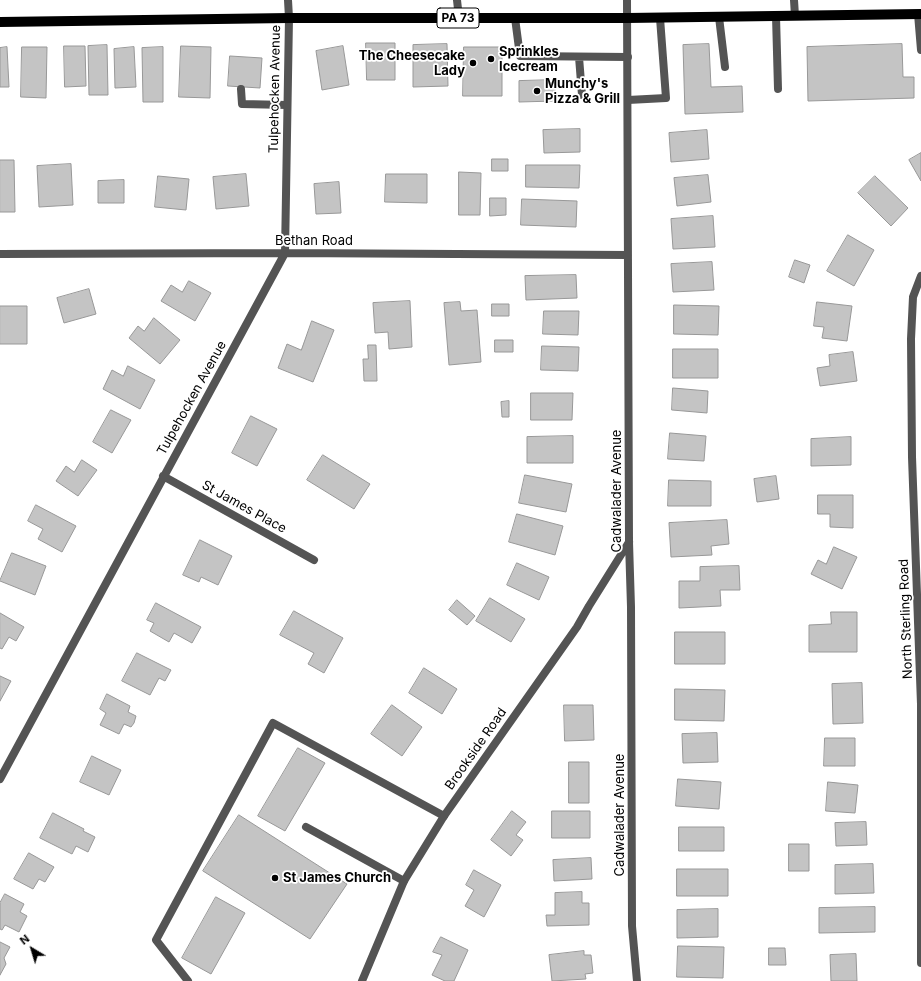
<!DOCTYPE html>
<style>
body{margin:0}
#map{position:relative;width:921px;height:981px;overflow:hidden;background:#fff;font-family:Inter,sans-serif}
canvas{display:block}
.north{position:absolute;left:12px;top:929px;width:40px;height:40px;-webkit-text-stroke:3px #fff;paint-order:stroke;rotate:322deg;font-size:11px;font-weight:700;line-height:16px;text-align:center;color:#000}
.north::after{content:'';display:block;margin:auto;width:14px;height:18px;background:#000;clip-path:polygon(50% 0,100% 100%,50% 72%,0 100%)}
</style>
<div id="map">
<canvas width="921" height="981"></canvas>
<div class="north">N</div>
</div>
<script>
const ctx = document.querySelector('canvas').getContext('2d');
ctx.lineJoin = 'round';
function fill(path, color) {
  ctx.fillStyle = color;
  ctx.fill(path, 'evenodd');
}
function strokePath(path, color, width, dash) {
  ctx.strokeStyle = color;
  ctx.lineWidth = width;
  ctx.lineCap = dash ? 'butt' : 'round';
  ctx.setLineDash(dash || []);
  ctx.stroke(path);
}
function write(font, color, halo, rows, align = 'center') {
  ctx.font = font + ' Inter,sans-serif';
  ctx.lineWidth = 3.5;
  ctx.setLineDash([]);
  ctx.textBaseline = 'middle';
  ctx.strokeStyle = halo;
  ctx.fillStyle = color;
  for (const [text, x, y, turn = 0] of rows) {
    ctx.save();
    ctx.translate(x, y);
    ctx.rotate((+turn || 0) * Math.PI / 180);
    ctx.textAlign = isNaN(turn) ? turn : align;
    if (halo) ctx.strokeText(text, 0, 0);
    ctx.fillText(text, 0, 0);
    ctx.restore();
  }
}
const building = new Path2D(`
 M 366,43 L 395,43 L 395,80 L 367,80 Z
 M 447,44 L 448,86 L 413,87 L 413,45 Z
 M 709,44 L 711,87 L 742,86 L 743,112 L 685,114 L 683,45 Z
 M 902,44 L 903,77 L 914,77 L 914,98 L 808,101 L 807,47 Z
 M 107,45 L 108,95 L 89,95 L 88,46 Z
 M 64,46 L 85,46 L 86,86 L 65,87 Z
 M 181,46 L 211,47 L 210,98 L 179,97 Z
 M 343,46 L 349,85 L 322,90 L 316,51 Z
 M 7,47 L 9,87 L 0,87 L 0,48 Z
 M 22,47 L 47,47 L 46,98 L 21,97 Z
 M 134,47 L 136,87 L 115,88 L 114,49 Z
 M 163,47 L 163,102 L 143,102 L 142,48 Z
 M 464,47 L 502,47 L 502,96 L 463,96 Z
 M 230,56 L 262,58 L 260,88 L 228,86 Z
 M 555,80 L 555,101 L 519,102 L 519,81 Z
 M 580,129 L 580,152 L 544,153 L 543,130 Z
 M 707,130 L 709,159 L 671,162 L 669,133 Z
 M 921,153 L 921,181 L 909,160 Z
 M 492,159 L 508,159 L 508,171 L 492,171 Z
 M 0,160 L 14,160 L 15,212 L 0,212 Z
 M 71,164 L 73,205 L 39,207 L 37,166 Z
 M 526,165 L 580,165 L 579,188 L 526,187 Z
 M 459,172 L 481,173 L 480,215 L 459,215 Z
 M 246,174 L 249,206 L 216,209 L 213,177 Z
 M 386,174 L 427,174 L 427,203 L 385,202 Z
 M 708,175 L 711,202 L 677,206 L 674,178 Z
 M 158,176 L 189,179 L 186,210 L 155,207 Z
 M 875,176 L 908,208 L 891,226 L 858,193 Z
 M 124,180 L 124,203 L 98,203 L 98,181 Z
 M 339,182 L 341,213 L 316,214 L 314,184 Z
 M 490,198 L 506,198 L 506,215 L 490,216 Z
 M 522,199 L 577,201 L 576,227 L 521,225 Z
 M 713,216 L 715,247 L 673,249 L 671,219 Z
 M 848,235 L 874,250 L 854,286 L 827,271 Z
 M 795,260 L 810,265 L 804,283 L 789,277 Z
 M 712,262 L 714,290 L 673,292 L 671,264 Z
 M 576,275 L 577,298 L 526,300 L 525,276 Z
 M 189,281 L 211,293 L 195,321 L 161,301 L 171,285 L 182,292 Z
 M 89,289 L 96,314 L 64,323 L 57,298 Z
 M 410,301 L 412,347 L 389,349 L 388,332 L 375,333 L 373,303 Z
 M 460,302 L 461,311 L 477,310 L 481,362 L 449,365 L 444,303 Z
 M 817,302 L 852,306 L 847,341 L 822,338 L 824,327 L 814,326 Z
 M 492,304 L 509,304 L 509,316 L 492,316 Z
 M 674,305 L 719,306 L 718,335 L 674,334 Z
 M 0,306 L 27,306 L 27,344 L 0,344 Z
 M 544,311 L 579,311 L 578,335 L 543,334 Z
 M 154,318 L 180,340 L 160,364 L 129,338 L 138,326 L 144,331 Z
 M 312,321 L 334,330 L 313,382 L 278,368 L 287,344 L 301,350 Z
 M 495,340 L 513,340 L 513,352 L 495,352 Z
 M 368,345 L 376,345 L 377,381 L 364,381 L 363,359 L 368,359 Z
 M 542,346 L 579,347 L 578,371 L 541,370 Z
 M 673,349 L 718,349 L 718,378 L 673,378 Z
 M 853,352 L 857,381 L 820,386 L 817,368 L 830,366 L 829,355 Z
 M 128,366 L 155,380 L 140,409 L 103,389 L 112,370 L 123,376 Z
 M 673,388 L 708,391 L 707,413 L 672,410 Z
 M 531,393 L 573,393 L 572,420 L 531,420 Z
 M 509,401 L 509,417 L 502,417 L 501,402 Z
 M 111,410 L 131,420 L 112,453 L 93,442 Z
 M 251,416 L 277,429 L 257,466 L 232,453 Z
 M 670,433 L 706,436 L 704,461 L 668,459 Z
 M 573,436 L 573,463 L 527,463 L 527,437 Z
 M 851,437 L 851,465 L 811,466 L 811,439 Z
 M 323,455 L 370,484 L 354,509 L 307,480 Z
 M 82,460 L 97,470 L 78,496 L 56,481 L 66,466 L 74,472 Z
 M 525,475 L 572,484 L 566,512 L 519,503 Z
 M 776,476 L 779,499 L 757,502 L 754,479 Z
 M 669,480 L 711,481 L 711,506 L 668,506 Z
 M 818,495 L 853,495 L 853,528 L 830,527 L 830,514 L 818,514 Z
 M 36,505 L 76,526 L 62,552 L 38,539 L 43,529 L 28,521 Z
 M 517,514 L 563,526 L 555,555 L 509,542 Z
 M 727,520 L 729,544 L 711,546 L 712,555 L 671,557 L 669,523 Z
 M 200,540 L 232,556 L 218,585 L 201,577 L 199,582 L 183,575 Z
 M 834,547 L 857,557 L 842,589 L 811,574 L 818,560 L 826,564 Z
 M 12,553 L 46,566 L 35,595 L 0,581 Z
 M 517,563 L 549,577 L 539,600 L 507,585 Z
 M 739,566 L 740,590 L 720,590 L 721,606 L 679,608 L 679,581 L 700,581 L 700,567 Z
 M 490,598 L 525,619 L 511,642 L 476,621 Z
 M 457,600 L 475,616 L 467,625 L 449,610 Z
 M 156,603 L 201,627 L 192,643 L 174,633 L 169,642 L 150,631 L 154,623 L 147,620 Z
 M 294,611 L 343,638 L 324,673 L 308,664 L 314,653 L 280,635 Z
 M 831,612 L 857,612 L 857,652 L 809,652 L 809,625 L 831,624 Z
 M 0,613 L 24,627 L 16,641 L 9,637 L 2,649 L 0,648 Z
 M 675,632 L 725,632 L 725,664 L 675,664 Z
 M 137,653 L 171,670 L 165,681 L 159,678 L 150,695 L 122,681 Z
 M 424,668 L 457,689 L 442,714 L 409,693 Z
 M 0,676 L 11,681 L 0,701 Z
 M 862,683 L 863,723 L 833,724 L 832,684 Z
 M 675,689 L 725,690 L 724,721 L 675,720 Z
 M 107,694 L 130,706 L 128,712 L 136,716 L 134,723 L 131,727 L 124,724 L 119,734 L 100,725 L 106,713 L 100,709 Z
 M 392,705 L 422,727 L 402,756 L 371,734 Z
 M 564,705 L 593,705 L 594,740 L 565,741 Z
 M 717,733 L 718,762 L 683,763 L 682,734 Z
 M 825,738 L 855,738 L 855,766 L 824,766 Z
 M 298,748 L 325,763 L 285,831 L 258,816 Z
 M 92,756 L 121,770 L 109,795 L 80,782 Z
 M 569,762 L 589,762 L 589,803 L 569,803 Z
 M 678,779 L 721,782 L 719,809 L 676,806 Z
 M 828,782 L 858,785 L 855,813 L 826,811 Z
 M 512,811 L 526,822 L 516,835 L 523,840 L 511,856 L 491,840 Z
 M 552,811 L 590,811 L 590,838 L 552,838 Z
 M 53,813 L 84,829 L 83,831 L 95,837 L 88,852 L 76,846 L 72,854 L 40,838 Z
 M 239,815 L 347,884 L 310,939 L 203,871 Z
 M 866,822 L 867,845 L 836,846 L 835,823 Z
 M 679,827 L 724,827 L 724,851 L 679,851 Z
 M 789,844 L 809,844 L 809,871 L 789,871 Z
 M 29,853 L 54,867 L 45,882 L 39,879 L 33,889 L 14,879 Z
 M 591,858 L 592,879 L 554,881 L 553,860 Z
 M 873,864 L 874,893 L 835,894 L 835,865 Z
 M 677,869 L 728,869 L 728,896 L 677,896 Z
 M 474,870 L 501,885 L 484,917 L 465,906 L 474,890 L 466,885 Z
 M 582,892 L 582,903 L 589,903 L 589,925 L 547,926 L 546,915 L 555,915 L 555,893 Z
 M 5,894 L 24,904 L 20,912 L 27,916 L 19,932 L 5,925 L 2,930 L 0,929 L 0,903 Z
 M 216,897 L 245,913 L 211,974 L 182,958 Z
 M 875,907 L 875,932 L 819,933 L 819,908 Z
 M 718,909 L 718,937 L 677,938 L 677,910 Z
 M 441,937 L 468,950 L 454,981 L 445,981 L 432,975 L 442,955 L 433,952 Z
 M 0,942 L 10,947 L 4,958 L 6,964 L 0,975 Z
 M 678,946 L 724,947 L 723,978 L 677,977 Z
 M 769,948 L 785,948 L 786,965 L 769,965 Z
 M 584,951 L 584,955 L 591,955 L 593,973 L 585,974 L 586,979 L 552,981 L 549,955 Z
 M 856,954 L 857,981 L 831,981 L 830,955 Z`);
fill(building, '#c4c4c4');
strokePath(building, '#989898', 1);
strokePath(new Path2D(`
 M 457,0 L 459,18
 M 794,0 L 795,16
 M 918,14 L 921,50
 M 776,16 L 778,89
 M 719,17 L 725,67
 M 515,18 L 520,56 L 628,57
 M 579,57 L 582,95
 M 241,89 L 242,104 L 287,105
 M 628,100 L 666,98 L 660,18
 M 306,827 L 404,881
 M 188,981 L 156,940 L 273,723 L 444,816`), '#545454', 8);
strokePath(new Path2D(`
 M 627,0 L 629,542 L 631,607 L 632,926 L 637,981
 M 0,254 L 285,253 L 628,255
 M 921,276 L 913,297 L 911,339 L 912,457 L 921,704 L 921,963
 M 163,476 L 314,560
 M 0,779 L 285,253 L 289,18 L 288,0
 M 362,981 L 404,881 L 444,816 L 577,627 L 589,606 L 629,542`), '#545454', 8);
strokePath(new Path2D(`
 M 0,22 L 289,18 L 627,18 L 921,14`), '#000', 10);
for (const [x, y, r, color] of [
 [491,59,4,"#000"],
 [473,63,4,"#000"],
 [537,91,4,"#000"],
 [275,878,4,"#000"]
]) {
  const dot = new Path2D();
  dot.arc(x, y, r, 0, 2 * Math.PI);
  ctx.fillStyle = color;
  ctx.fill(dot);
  strokePath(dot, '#fff', 1.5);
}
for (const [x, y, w] of [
 [458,18,42]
]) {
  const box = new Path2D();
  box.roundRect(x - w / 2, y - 10, w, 20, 3);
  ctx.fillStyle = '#fff';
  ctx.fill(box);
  strokePath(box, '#000', 1);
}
write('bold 12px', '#000', null, [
 ["PA 73",458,18]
]);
write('bold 13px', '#000', '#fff', [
 ["Sprinkles",499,52],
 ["Icecream",499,67],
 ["The Cheesecake",465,56,"right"],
 ["Lady",465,71,"right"],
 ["Munchy's",545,84],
 ["Pizza & Grill",545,99],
 ["St James Church",283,878]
], 'left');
write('13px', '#000', '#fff', [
 ["Tulpehocken Avenue",275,89,-89],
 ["Bethan Road",314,241],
 ["Tulpehocken Avenue",192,398,-61],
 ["Cadwalader Avenue",617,491,-90],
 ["St James Place",244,507,29],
 ["North Sterling Road",906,619,-92],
 ["Brookside Road",476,749,-55],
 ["Cadwalader Avenue",620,815,-90]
]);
</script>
